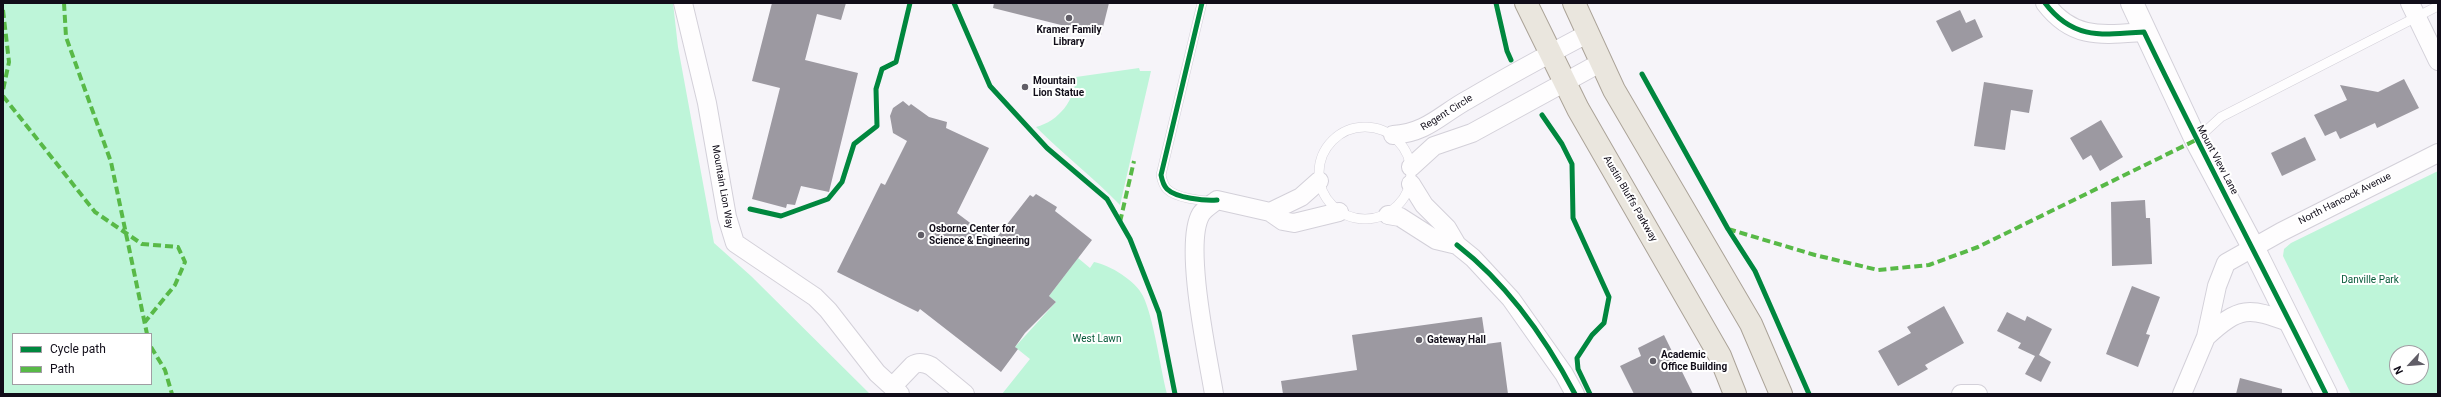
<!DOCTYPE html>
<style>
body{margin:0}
#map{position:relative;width:2441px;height:397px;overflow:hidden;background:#f6f4f9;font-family:Roboto,sans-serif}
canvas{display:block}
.frame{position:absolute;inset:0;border:4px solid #110d19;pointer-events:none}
.legend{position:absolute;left:12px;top:333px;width:140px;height:52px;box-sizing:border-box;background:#fff;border:1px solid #a09ea3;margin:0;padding:5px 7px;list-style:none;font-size:12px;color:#110d19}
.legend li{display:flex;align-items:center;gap:8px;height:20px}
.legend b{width:20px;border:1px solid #a09ea3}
.north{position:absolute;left:2389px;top:345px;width:40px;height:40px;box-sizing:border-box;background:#fff;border:1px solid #a09ea3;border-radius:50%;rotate:244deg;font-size:11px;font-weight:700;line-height:16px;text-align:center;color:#110d19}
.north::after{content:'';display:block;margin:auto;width:14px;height:18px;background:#615e67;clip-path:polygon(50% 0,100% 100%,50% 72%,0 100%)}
</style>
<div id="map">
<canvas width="2441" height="397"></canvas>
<div class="frame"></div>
<ul class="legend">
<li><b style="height:5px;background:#00873e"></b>Cycle path</li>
<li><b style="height:5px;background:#58b947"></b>Path</li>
</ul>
<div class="north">N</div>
</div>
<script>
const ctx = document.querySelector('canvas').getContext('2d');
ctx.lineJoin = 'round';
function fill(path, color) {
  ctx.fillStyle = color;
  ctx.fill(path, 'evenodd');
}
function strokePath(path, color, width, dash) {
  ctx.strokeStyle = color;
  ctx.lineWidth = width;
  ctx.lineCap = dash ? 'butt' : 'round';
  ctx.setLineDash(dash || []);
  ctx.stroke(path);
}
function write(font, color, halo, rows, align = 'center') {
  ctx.font = font + ' Roboto,sans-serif';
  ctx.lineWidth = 4;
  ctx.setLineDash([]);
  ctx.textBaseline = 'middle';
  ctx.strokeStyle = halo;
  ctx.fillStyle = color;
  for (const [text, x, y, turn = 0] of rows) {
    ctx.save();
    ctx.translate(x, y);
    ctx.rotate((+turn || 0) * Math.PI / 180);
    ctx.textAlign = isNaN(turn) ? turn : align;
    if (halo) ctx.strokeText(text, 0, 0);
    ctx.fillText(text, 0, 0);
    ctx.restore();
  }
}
fill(new Path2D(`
 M 3,3 L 673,3 L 678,47 L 714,243 L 751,276 L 870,394 L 3,394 ZM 13,334 L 151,334 L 151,384 L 13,384 Z
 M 1139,68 L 1140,71 L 1151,71 L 1120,205 C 1093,177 1063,154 1036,127 C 1059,121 1075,100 1076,77 Z
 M 2438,171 L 2438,394 L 2351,394 L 2283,256 L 2284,249 L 2291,243 ZM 2397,353 L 2421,353 L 2421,377 L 2397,377 Z
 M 1078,258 L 1090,268 L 1094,262 C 1110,265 1136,281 1143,296 C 1154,319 1160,367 1167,394 L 1002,394 L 1030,359 L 1015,347 L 1056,302 L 1049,296 Z`), '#bef5d9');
fill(new Path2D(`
 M 772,3 L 846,3 L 841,20 L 817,14 L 805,60 L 858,73 L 829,192 L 801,186 L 795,205 L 787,204 L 786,208 L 752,199 L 780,88 L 752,81 Z
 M 994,3 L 1109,3 L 1101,35 L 993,8 Z
 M 1960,10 L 1966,23 L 1975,19 L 1983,37 L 1952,52 L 1936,21 Z
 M 2404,79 L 2419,108 L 2377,128 L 2375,123 L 2340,139 L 2336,131 L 2325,136 L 2314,115 L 2347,100 L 2340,85 L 2378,92 Z
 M 1984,82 L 2033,90 L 2029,113 L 2011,110 L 2005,150 L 1974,146 Z
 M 903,101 L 909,106 L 911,104 L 929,117 L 947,122 L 946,128 L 989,148 L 957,213 L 994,241 L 1030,195 L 1033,197 L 1036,194 L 1057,207 L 1055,211 L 1092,240 L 1049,296 L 1056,302 L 1025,333 L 1015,347 L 1018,349 L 1001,372 L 920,309 L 918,312 L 837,272 L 881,183 L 885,185 L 907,141 L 893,133 L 890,116 L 893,108 Z
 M 2101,120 L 2123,157 L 2100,171 L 2091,155 L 2083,160 L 2070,138 Z
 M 2305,137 L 2316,160 L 2282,176 L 2271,153 Z
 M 2145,200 L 2146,218 L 2150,218 L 2152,264 L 2112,266 L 2111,202 Z
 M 2132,286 L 2160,297 L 2146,334 L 2150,335 L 2138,367 L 2106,354 Z
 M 1944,306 L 1964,343 L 1925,365 L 1928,369 L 1898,386 L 1878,351 L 1911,333 L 1907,327 Z
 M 2007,312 L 2025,321 L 2027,316 L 2052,329 L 2039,355 L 2051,362 L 2041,382 L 2025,374 L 2035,356 L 2018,348 L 2021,343 L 1997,331 Z
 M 1482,317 L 1486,344 L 1501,342 L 1508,394 L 1283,394 L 1281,381 L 1357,370 L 1352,335 Z
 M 1664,335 L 1693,394 L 1634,394 L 1620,366 L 1641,356 L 1638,348 Z
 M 2240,378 L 2282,389 L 2282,394 L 2236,394 Z`), '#9c99a1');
const service = new Path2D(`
 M 1202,3 L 1161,175 C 1162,180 1163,185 1167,189 C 1176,198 1201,201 1213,201
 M1319 173a46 46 0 1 1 92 0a46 46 0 1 1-92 0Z
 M 2196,140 L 2221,117 L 2438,6`);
const minor = new Path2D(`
 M 683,3 L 707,103 L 727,217 L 735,243 L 815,297 L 828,310 L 877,373 L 900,394
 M 2045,3 C 2073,40 2102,35 2144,32
 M 2410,3 L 2438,61
 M 1393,135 C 1427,133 1441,114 1469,99 C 1508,76 1547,55 1587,34
 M 1411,167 L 1434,146 L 1472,133 L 1600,63
 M 1411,184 L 1424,205 L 1447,228 L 1457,245 L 1473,258 L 1511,299 L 1564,374 L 1575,394
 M 1270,212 L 1301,197 L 1319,181
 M 1388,215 L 1400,217 L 1436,240 L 1457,245
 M 2206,337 C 2240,306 2248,307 2291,323
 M 892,387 L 913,365 C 919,361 925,363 931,366 L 965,394
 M 1214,394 C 1208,357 1183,244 1201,214 C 1204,209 1212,204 1217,200 L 1270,212 L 1283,221 L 1294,223 L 1339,212
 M 1961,394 L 1978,394
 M 2182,394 L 2206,337 L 2217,286 L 2226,263 L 2281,232 L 2438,153`);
const tertiary = new Path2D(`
 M 2132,3 L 2196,140 L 2253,247 L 2326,394`);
const primary = new Path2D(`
 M 1526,3 L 1578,109 L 1720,356 L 1735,394
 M 1574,3 L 1614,90 L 1751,324 L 1781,394`);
strokePath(service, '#d3d0d9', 10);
strokePath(minor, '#d3d0d9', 20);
strokePath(tertiary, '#d3d0d9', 24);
strokePath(primary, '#aba398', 24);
strokePath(service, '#fefdfe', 9);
strokePath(minor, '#fefdfe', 18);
strokePath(tertiary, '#fefdfe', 22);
strokePath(primary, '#eae6de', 22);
strokePath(new Path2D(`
 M 64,3 L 66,37 L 111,162 L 147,334
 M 3,10 L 9,62 L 3,90
 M 3,96 L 95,212 L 142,244 L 178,247 L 185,262 L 175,285 L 145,322
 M 1120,222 L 1134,161
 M 1728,229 L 1815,255 L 1878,270 L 1929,265 L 1978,247 L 2196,140
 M 151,347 L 165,370 L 172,394`), '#58b947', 4, [8, 4]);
strokePath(new Path2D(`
 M 954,3 L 990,86 L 1047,148 L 1107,199 L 1130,239 L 1159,313 L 1175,394
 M 1202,3 L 1161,175 C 1162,180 1163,185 1167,189 C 1176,198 1205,201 1217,200
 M 1496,3 L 1507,51 L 1511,60
 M 2045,3 C 2073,40 2102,35 2144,32 C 2202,153 2266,273 2326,394
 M 1642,74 L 1728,229 L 1755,271 L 1809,394
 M 1542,115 L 1562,144 L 1572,164 L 1573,218 L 1609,297 L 1604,323 L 1592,335 L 1577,358 L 1578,369 L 1590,394
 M 750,209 L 781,216 L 828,199 L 842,182 L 854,144 L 877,126 L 876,89 L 882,69 L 896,62 L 910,3
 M 1457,245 C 1506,283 1546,339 1575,394`), '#00873e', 5);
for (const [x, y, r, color] of [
 [1069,18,4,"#615e67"],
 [1025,87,4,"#615e67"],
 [921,235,4,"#615e67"],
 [1419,340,4,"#615e67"],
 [1653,361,4,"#615e67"]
]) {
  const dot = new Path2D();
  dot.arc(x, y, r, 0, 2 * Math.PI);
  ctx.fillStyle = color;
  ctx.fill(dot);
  strokePath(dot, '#fff', 1.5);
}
write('bold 10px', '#110d19', '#fff', [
 ["Kramer Family",1069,30,"center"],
 ["Library",1069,42,"center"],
 ["Mountain",1033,81],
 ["Lion Statue",1033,93],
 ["Osborne Center for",929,229],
 ["Science & Engineering",929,241],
 ["Gateway Hall",1427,340],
 ["Academic",1661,355],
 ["Office Building",1661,367]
], 'left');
write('10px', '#110d19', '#fff', [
 ["Regent Circle",1447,113,-32],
 ["Mount View Lane",2217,160,62],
 ["Mountain Lion Way",722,187,80],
 ["Austin Bluffs Parkway",1630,199,60],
 ["North Hancock Avenue",2345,199,-27]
]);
write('10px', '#055938', '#fff', [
 ["Danville Park",2370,280],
 ["West Lawn",1097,339]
]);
</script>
